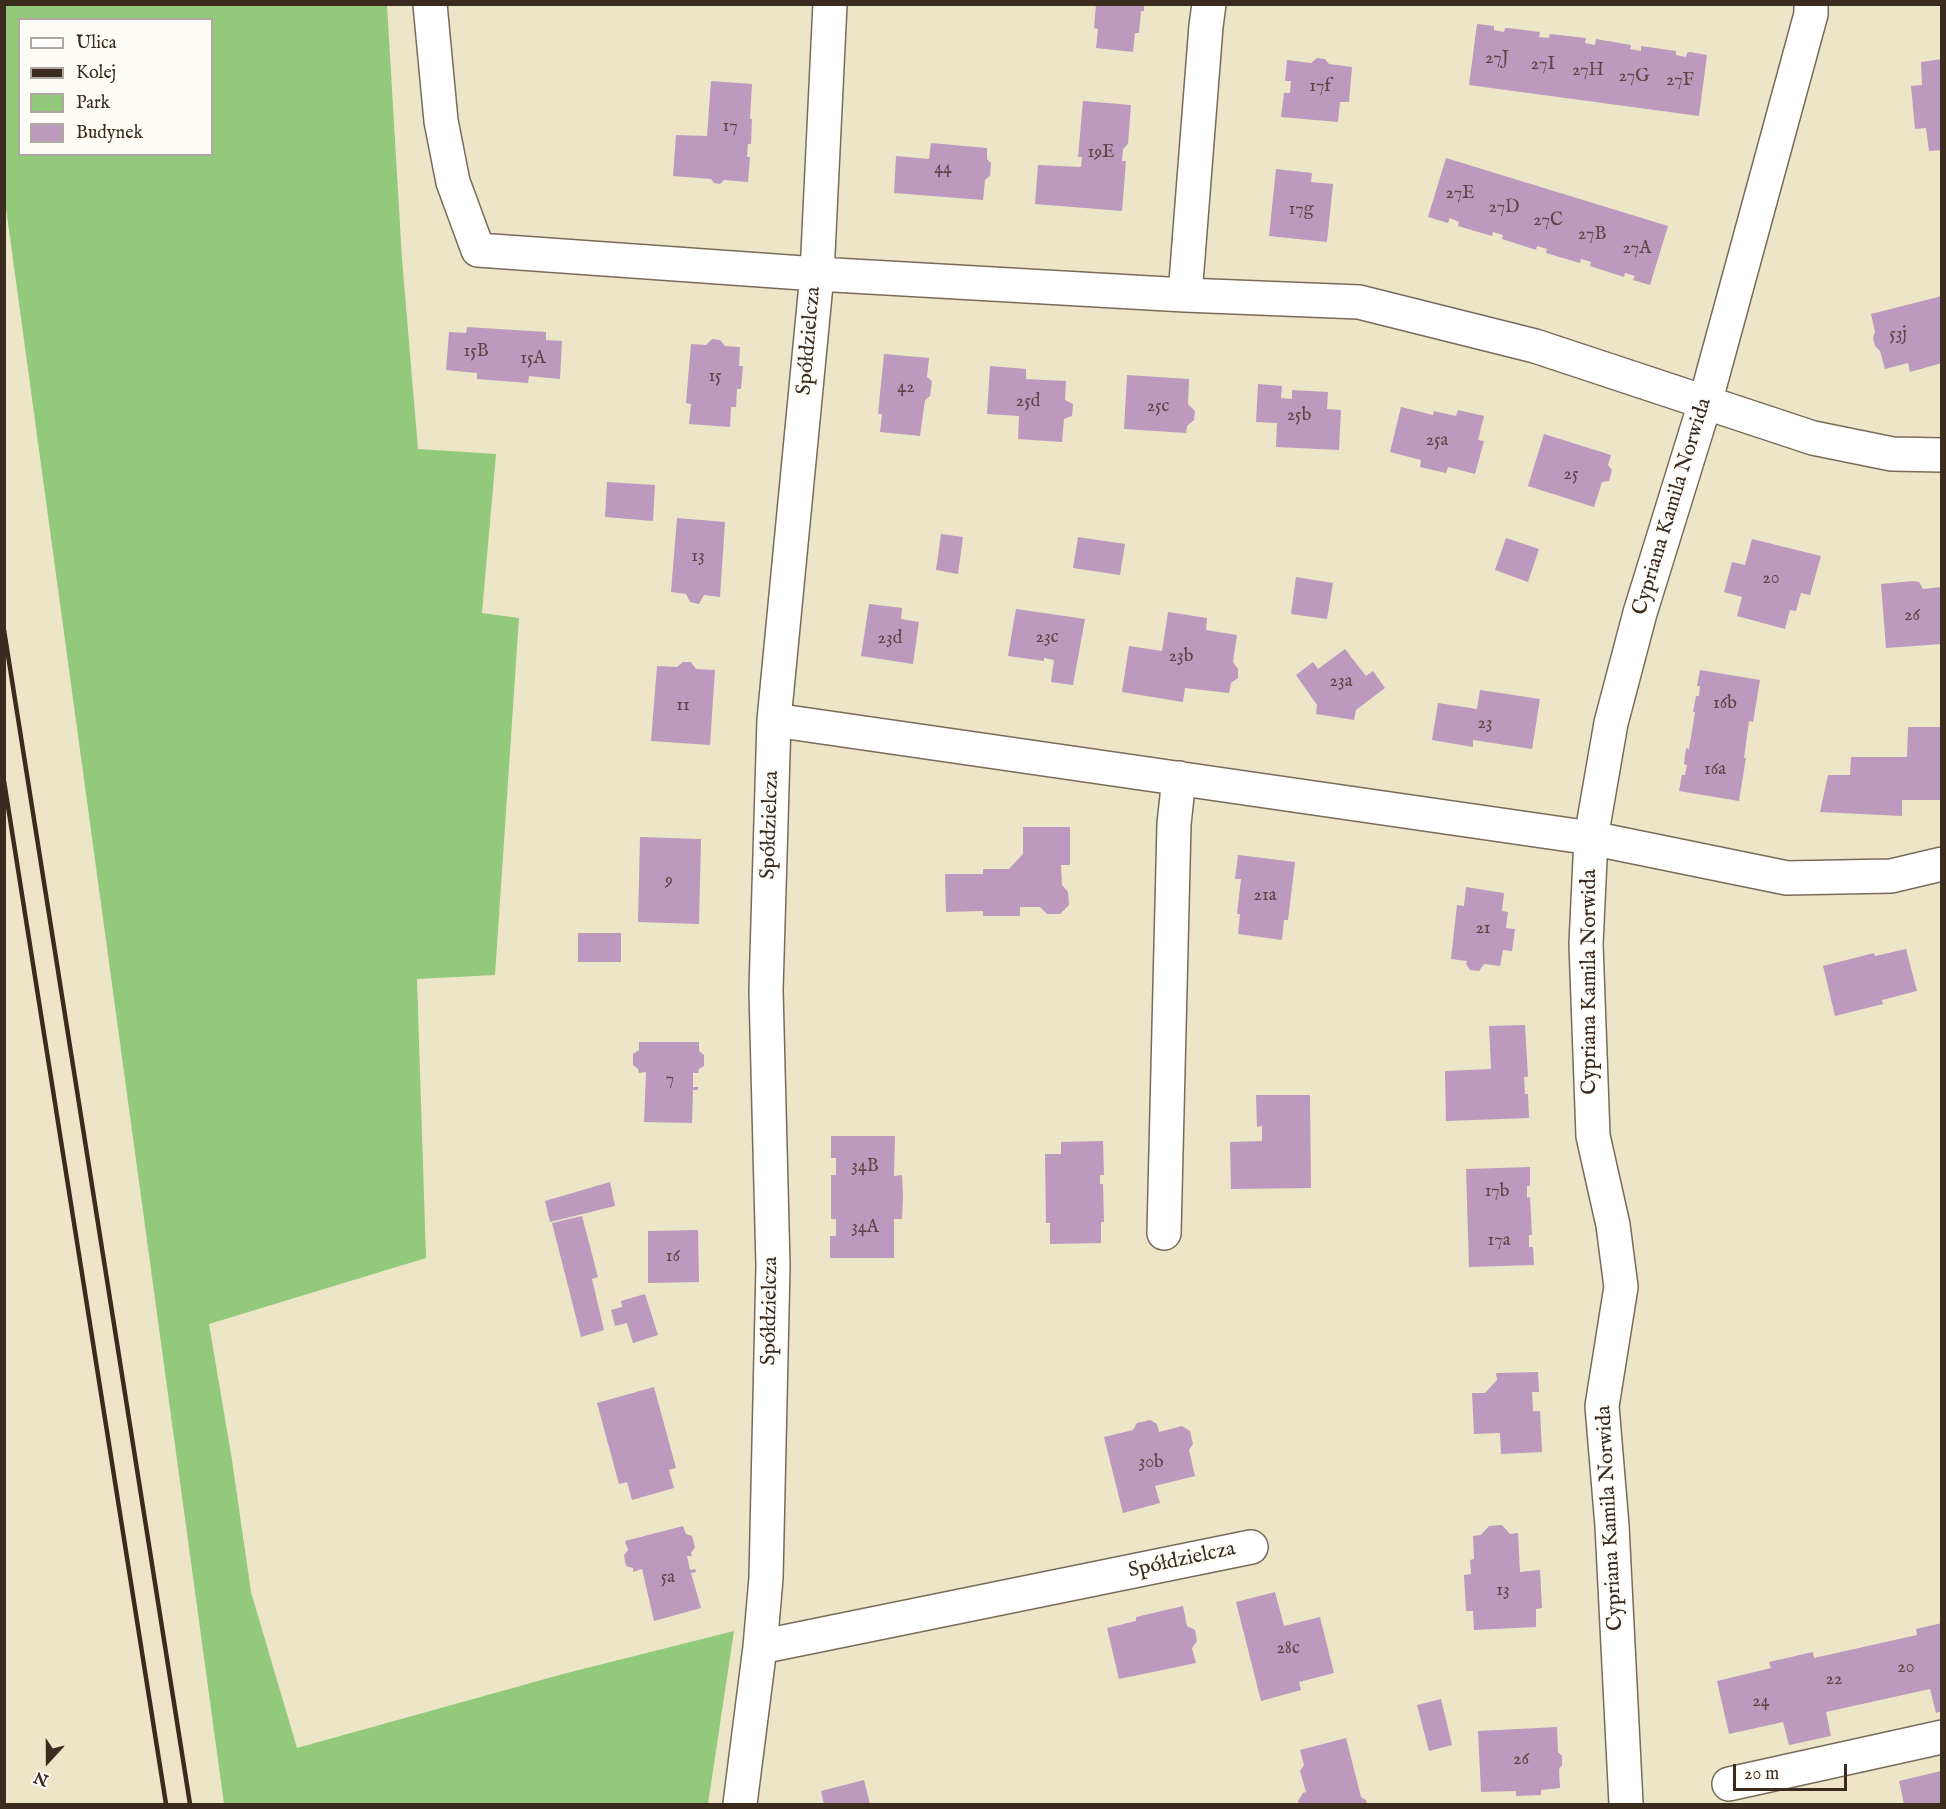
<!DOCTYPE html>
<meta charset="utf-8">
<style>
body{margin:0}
#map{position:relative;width:1946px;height:1809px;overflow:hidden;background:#ede5c7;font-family:"IM FELL English",serif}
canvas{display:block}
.frame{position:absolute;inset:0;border:6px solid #3b2a1e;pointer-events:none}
.legend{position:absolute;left:18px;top:18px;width:195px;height:138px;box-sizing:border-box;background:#fdfcf7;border:2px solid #afa8a0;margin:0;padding:8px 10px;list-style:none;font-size:18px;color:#3b2a1e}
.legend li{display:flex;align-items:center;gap:12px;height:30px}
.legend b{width:30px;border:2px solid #afa8a0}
.north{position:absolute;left:18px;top:1731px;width:60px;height:60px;-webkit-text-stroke:4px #fdfcf7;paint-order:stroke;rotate:201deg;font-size:16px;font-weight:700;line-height:24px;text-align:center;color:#3b2a1e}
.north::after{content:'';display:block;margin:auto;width:21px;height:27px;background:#3b2a1e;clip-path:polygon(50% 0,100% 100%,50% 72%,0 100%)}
.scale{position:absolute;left:1733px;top:1764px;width:114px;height:27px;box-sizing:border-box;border:3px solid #3b2a1e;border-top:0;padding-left:8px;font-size:18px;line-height:21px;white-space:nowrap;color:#3b2a1e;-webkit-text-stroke:4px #fdfcf7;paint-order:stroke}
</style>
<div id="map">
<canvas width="1946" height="1809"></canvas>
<div class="frame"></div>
<ul class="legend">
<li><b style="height:8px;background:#fff"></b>Ulica</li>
<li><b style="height:8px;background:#3b2a1e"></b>Kolej</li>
<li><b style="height:16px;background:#93c97b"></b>Park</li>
<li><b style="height:16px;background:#bb9abe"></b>Budynek</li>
</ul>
<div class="north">N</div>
<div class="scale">20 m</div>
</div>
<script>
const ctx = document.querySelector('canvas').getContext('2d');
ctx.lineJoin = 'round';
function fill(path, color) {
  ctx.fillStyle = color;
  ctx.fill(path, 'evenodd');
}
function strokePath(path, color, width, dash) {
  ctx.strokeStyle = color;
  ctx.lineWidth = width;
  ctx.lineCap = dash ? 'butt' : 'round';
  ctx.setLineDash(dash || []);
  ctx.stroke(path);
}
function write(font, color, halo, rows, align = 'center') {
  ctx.font = font + ' "IM FELL English",serif';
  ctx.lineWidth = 4.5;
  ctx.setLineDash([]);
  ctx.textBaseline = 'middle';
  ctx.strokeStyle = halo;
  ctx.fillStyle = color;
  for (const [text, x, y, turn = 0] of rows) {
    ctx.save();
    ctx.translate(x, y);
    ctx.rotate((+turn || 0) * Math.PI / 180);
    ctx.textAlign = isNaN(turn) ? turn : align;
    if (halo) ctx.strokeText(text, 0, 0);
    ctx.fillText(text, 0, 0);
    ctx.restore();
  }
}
fill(new Path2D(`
 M 4,5 L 387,5 L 402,259 L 418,449 L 496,454 L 482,613 L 519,618 L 495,975 L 417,979 L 426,1258 L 209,1324 L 232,1460 L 251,1592 L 297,1748 L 563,1674 L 734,1631 L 708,1804 L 224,1804 L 5,201 ZM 20,20 L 212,20 L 212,154 L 20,154 Z`), '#93c97b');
fill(new Path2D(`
 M 1096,4 L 1144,4 L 1144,11 L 1141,11 L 1139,33 L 1135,33 L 1133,52 L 1096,48 L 1098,29 L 1094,28 Z
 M 1477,24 L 1494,26 L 1494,30 L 1504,32 L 1505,28 L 1508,28 L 1540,32 L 1539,37 L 1549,38 L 1550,34 L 1586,38 L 1585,43 L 1595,45 L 1596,39 L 1631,45 L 1630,49 L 1641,51 L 1641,46 L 1676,51 L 1676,55 L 1686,57 L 1687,53 L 1690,52 L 1707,55 L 1699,116 L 1469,85 Z
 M 1317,58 L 1325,59 L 1329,64 L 1352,67 L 1349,102 L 1340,102 L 1338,122 L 1281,117 L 1284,93 L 1290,93 L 1291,81 L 1285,81 L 1287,60 L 1311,63 Z
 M 1942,59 L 1942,150 L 1929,151 L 1926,128 L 1915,129 L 1911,86 L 1922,85 L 1921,62 Z
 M 711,81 L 752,84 L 750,119 L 752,119 L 751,144 L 748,144 L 747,157 L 750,157 L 748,182 L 724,180 L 720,184 L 714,183 L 711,179 L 673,176 L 676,135 L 707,136 Z
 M 1083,101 L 1131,105 L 1128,144 L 1123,149 L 1122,161 L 1126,161 L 1122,211 L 1035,204 L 1038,165 L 1081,167 L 1082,157 L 1078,157 Z
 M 931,143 L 987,148 L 987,159 L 991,163 L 990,176 L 985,180 L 983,200 L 894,193 L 896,156 L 929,159 Z
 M 1446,158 L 1668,226 L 1650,285 L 1633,280 L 1635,276 L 1625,273 L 1624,277 L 1590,266 L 1591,262 L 1581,259 L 1580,263 L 1546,253 L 1547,249 L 1537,246 L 1536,250 L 1502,239 L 1503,235 L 1493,232 L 1492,236 L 1458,226 L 1459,222 L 1450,218 L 1448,223 L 1428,217 Z
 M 1276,169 L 1312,173 L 1311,182 L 1333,184 L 1327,242 L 1269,236 Z
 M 1942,296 L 1942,363 L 1910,372 L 1908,363 L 1885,369 L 1880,351 L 1875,346 L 1873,338 L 1875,332 L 1871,314 Z
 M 467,327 L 546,332 L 546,340 L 562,341 L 560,379 L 529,376 L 528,383 L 502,381 L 477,379 L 477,373 L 446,370 L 449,332 L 466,333 Z
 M 712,339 L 720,340 L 725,346 L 740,347 L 739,366 L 743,366 L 741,389 L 737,389 L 736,407 L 731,407 L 730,427 L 689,424 L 691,404 L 686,403 L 691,344 L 706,345 Z
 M 884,354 L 929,358 L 927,377 L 932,381 L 930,396 L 925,400 L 920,436 L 880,432 L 882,414 L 878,414 Z
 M 990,366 L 1026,369 L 1026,379 L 1066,381 L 1065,400 L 1073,404 L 1072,416 L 1064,419 L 1062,442 L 1018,439 L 1019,416 L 987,414 Z
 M 1127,375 L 1189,379 L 1188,404 L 1195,411 L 1194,420 L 1187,426 L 1186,433 L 1124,429 Z
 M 1258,384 L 1282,386 L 1281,398 L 1292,399 L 1292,390 L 1328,392 L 1327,409 L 1341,410 L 1339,450 L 1276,447 L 1277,423 L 1256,422 Z
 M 1401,407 L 1433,415 L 1434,411 L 1456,416 L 1458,410 L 1484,416 L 1478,440 L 1484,441 L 1475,474 L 1448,467 L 1446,473 L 1420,467 L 1421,460 L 1390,452 Z
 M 1544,434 L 1611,455 L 1608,465 L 1612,470 L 1609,481 L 1602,482 L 1594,507 L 1528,486 Z
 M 607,482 L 655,485 L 653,521 L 605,517 Z
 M 677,518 L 725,522 L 720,597 L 704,595 L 699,604 L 690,602 L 686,594 L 671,592 Z
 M 941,534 L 963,537 L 958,574 L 936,570 Z
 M 1078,537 L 1125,544 L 1120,575 L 1073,568 Z
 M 1506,538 L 1539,549 L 1528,582 L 1495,570 Z
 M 1752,539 L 1821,556 L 1810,595 L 1801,593 L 1796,611 L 1790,610 L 1785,629 L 1737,616 L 1742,597 L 1724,592 L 1732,562 L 1745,565 Z
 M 1296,577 L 1333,583 L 1327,619 L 1291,614 Z
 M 1914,581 L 1919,582 L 1923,589 L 1942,587 L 1942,644 L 1886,648 L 1881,584 Z
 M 869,604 L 902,608 L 901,619 L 919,622 L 913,664 L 861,656 Z
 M 1016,609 L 1085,619 L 1073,685 L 1051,682 L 1054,660 L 1044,658 L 1044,661 L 1008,656 Z
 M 1168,612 L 1207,618 L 1206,630 L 1237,635 L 1233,662 L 1238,669 L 1238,678 L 1231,683 L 1229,693 L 1185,688 L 1183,702 L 1122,692 L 1129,646 L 1162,651 Z
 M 1345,649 L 1366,676 L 1373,671 L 1385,688 L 1356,710 L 1354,720 L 1316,714 L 1317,705 L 1296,675 L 1313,662 L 1318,669 Z
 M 683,662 L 691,662 L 696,669 L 715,670 L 710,745 L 651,741 L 657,666 L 677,667 Z
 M 1700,670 L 1760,680 L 1753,722 L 1749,721 L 1744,758 L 1746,758 L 1739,801 L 1679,791 L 1682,775 L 1685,775 L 1687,765 L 1684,764 L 1686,748 L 1689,749 L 1692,731 L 1695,712 L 1693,712 L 1696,696 L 1699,696 L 1700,686 L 1697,686 Z
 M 1480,690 L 1540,699 L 1532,749 L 1473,740 L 1473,747 L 1432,740 L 1438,703 L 1477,709 Z
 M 1908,727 L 1942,727 L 1942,800 L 1902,800 L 1902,816 L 1820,812 L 1828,775 L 1850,775 L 1851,757 L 1907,757 Z
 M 1023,827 L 1070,827 L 1070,865 L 1061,865 L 1062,885 L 1068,892 L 1069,905 L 1060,914 L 1047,914 L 1040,907 L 1020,907 L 1020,916 L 983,916 L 983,911 L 946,912 L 945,874 L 983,874 L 983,869 L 1009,869 L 1023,854 Z
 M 640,837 L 701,839 L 699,924 L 638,922 Z
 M 1238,855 L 1295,862 L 1288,920 L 1284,920 L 1282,940 L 1238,934 L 1240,914 L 1237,914 L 1241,879 L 1235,879 Z
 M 1466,887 L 1504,893 L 1502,911 L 1508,912 L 1506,928 L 1515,929 L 1512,951 L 1503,950 L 1500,966 L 1484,964 L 1479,971 L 1470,970 L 1466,964 L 1467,961 L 1451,959 L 1457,905 L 1464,906 Z
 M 578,933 L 621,933 L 621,962 L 578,962 Z
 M 1906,949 L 1917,991 L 1882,1000 L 1883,1004 L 1835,1016 L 1823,966 L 1874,953 L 1875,956 Z
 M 1525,1025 L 1528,1077 L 1524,1077 L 1525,1094 L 1528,1094 L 1529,1118 L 1446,1121 L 1445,1071 L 1491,1069 L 1489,1026 Z
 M 639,1042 L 699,1042 L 699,1051 L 704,1055 L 704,1066 L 699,1069 L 698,1073 L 693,1073 L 693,1087 L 698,1087 L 698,1090 L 693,1090 L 692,1123 L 644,1122 L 646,1072 L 639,1073 L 638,1069 L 633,1065 L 633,1054 L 639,1050 Z
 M 1256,1095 L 1310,1095 L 1311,1188 L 1231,1189 L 1230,1142 L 1262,1141 L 1262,1126 L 1257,1127 Z
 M 831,1136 L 895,1136 L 894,1176 L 902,1175 L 903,1197 L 902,1219 L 894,1219 L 894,1258 L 830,1258 L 830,1236 L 836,1236 L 836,1219 L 831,1219 L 831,1175 L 836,1175 L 836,1158 L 831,1158 Z
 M 1103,1141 L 1104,1175 L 1100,1175 L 1100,1184 L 1103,1184 L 1104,1222 L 1101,1222 L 1101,1243 L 1050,1244 L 1050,1223 L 1046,1223 L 1045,1154 L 1061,1154 L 1061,1142 Z
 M 1530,1167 L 1530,1186 L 1527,1186 L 1527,1198 L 1530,1197 L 1532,1235 L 1529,1235 L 1529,1247 L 1533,1247 L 1534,1265 L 1469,1267 L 1466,1169 Z
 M 610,1182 L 615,1206 L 550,1222 L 545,1201 Z
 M 582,1216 L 598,1277 L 592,1279 L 604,1330 L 581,1337 L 552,1223 Z
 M 698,1230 L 699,1282 L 648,1283 L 648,1231 Z
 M 645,1294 L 658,1335 L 633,1343 L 627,1323 L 615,1326 L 611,1310 L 622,1307 L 621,1301 Z
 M 1538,1372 L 1539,1392 L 1532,1392 L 1533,1411 L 1540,1411 L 1542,1452 L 1501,1454 L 1500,1433 L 1474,1434 L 1472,1393 L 1485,1393 L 1497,1380 L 1496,1373 L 1498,1373 Z
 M 654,1387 L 676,1468 L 669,1470 L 674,1488 L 632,1500 L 627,1482 L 619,1484 L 597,1403 Z
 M 1150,1420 L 1157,1424 L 1159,1432 L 1182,1426 L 1190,1431 L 1193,1444 L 1189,1450 L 1195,1476 L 1155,1486 L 1160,1503 L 1123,1513 L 1104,1437 L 1133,1430 L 1137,1423 Z
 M 1502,1525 L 1510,1534 L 1518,1533 L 1520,1572 L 1540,1570 L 1542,1608 L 1536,1609 L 1536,1627 L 1474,1630 L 1473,1611 L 1466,1611 L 1464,1575 L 1471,1574 L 1470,1560 L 1474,1559 L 1473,1536 L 1481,1535 L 1489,1526 Z
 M 683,1526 L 686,1534 L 692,1536 L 695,1547 L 691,1553 L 692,1556 L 687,1556 L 690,1570 L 695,1569 L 696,1572 L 691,1573 L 701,1608 L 654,1621 L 642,1569 L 633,1572 L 633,1568 L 626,1566 L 624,1555 L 628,1550 L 625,1541 Z
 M 1275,1592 L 1284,1626 L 1320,1617 L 1334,1673 L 1299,1682 L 1301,1690 L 1261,1701 L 1236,1602 Z
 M 1183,1606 L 1187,1626 L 1195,1630 L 1197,1641 L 1192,1648 L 1196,1663 L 1119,1679 L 1107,1628 L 1136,1621 L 1136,1617 Z
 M 1942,1623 L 1942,1711 L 1936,1713 L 1930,1689 L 1826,1712 L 1831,1736 L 1789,1745 L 1783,1722 L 1729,1734 L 1717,1681 L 1771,1668 L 1769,1662 L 1813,1652 L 1814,1658 L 1917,1635 L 1916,1629 Z
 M 1441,1699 L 1452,1745 L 1429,1751 L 1417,1705 Z
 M 1557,1727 L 1558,1752 L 1562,1756 L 1562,1765 L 1559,1769 L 1560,1788 L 1541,1790 L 1541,1795 L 1516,1796 L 1516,1791 L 1481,1792 L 1478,1731 Z
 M 1346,1738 L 1361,1797 L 1366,1800 L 1367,1804 L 1299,1804 L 1298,1801 L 1303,1793 L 1306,1792 L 1300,1771 L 1304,1765 L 1300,1750 Z
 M 1941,1771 L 1942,1804 L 1904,1804 L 1899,1781 Z
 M 864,1780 L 870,1804 L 824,1804 L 821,1791 Z`), '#bb9abe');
const street = new Path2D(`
 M 430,4 L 441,121 L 453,182 L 478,250 L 817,274 L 1185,295 L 1359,302 L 1535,346 L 1813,438 L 1892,454 L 1942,455
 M 1185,295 L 1206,26 L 1209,4
 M 774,720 L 1591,838 L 1787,878 L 1891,876 L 1942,864
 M 1164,1233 L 1174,824 L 1179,778
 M 760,1647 L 1251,1547
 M 1729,1784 L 1942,1737
 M 740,1804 L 760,1647 L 766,1578 L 773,1266 L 766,990 L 774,720 L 817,274 L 830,4
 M 1626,1804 L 1612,1526 L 1602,1406 L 1621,1287 L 1613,1225 L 1593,1136 L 1586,944 L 1591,838 L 1611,723 L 1640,613 L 1705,403 L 1811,14 L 1811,4`);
strokePath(street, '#796b59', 36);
strokePath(street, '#fff', 33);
strokePath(new Path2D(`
 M 4,630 L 190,1804
 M 4,781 L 166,1804`), '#3b2a1e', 4.5);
write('18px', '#5b4646', null, [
 ["27J",1497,59],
 ["27I",1543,65],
 ["27H",1588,71],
 ["27G",1634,77],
 ["27F",1680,81],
 ["17f",1320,87],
 ["17",730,127],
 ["19E",1101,153],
 ["44",943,169],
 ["27E",1460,194],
 ["27D",1504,208],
 ["17g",1301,210],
 ["27C",1548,221],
 ["27B",1592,235],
 ["27A",1637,249],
 ["53j",1898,335],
 ["15B",476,352],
 ["15A",533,359],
 ["15",715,377],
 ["42",906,388],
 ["25d",1028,402],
 ["25c",1158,407],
 ["25b",1299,416],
 ["25a",1437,441],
 ["25",1571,475],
 ["13",698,557],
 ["20",1771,579],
 ["26",1912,616],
 ["23c",1047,638],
 ["23d",890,639],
 ["23b",1181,657],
 ["23a",1341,682],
 ["16b",1725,704],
 ["11",683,706],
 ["23",1485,724],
 ["16a",1715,770],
 ["9",669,881],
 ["21a",1265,896],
 ["21",1483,929],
 ["7",670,1080],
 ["34B",865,1167],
 ["17b",1497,1192],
 ["34A",865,1228],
 ["17a",1499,1241],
 ["16",673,1257],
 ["30b",1151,1463],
 ["5a",668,1578],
 ["13",1503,1591],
 ["28c",1288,1649],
 ["20",1906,1668],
 ["22",1834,1680],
 ["24",1761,1702],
 ["26",1521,1760]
]);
write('21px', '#3b2a1e', '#fdfcf7', [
 ["Spółdzielcza",810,341,-85],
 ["Cypriana Kamila Norwida",1673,507,-73],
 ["Spółdzielcza",771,825,-88],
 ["Cypriana Kamila Norwida",1591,982,-90],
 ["Spółdzielcza",771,1311,-89],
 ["Cypriana Kamila Norwida",1611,1518,-93],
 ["Spółdzielcza",1182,1561,-12]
]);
</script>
